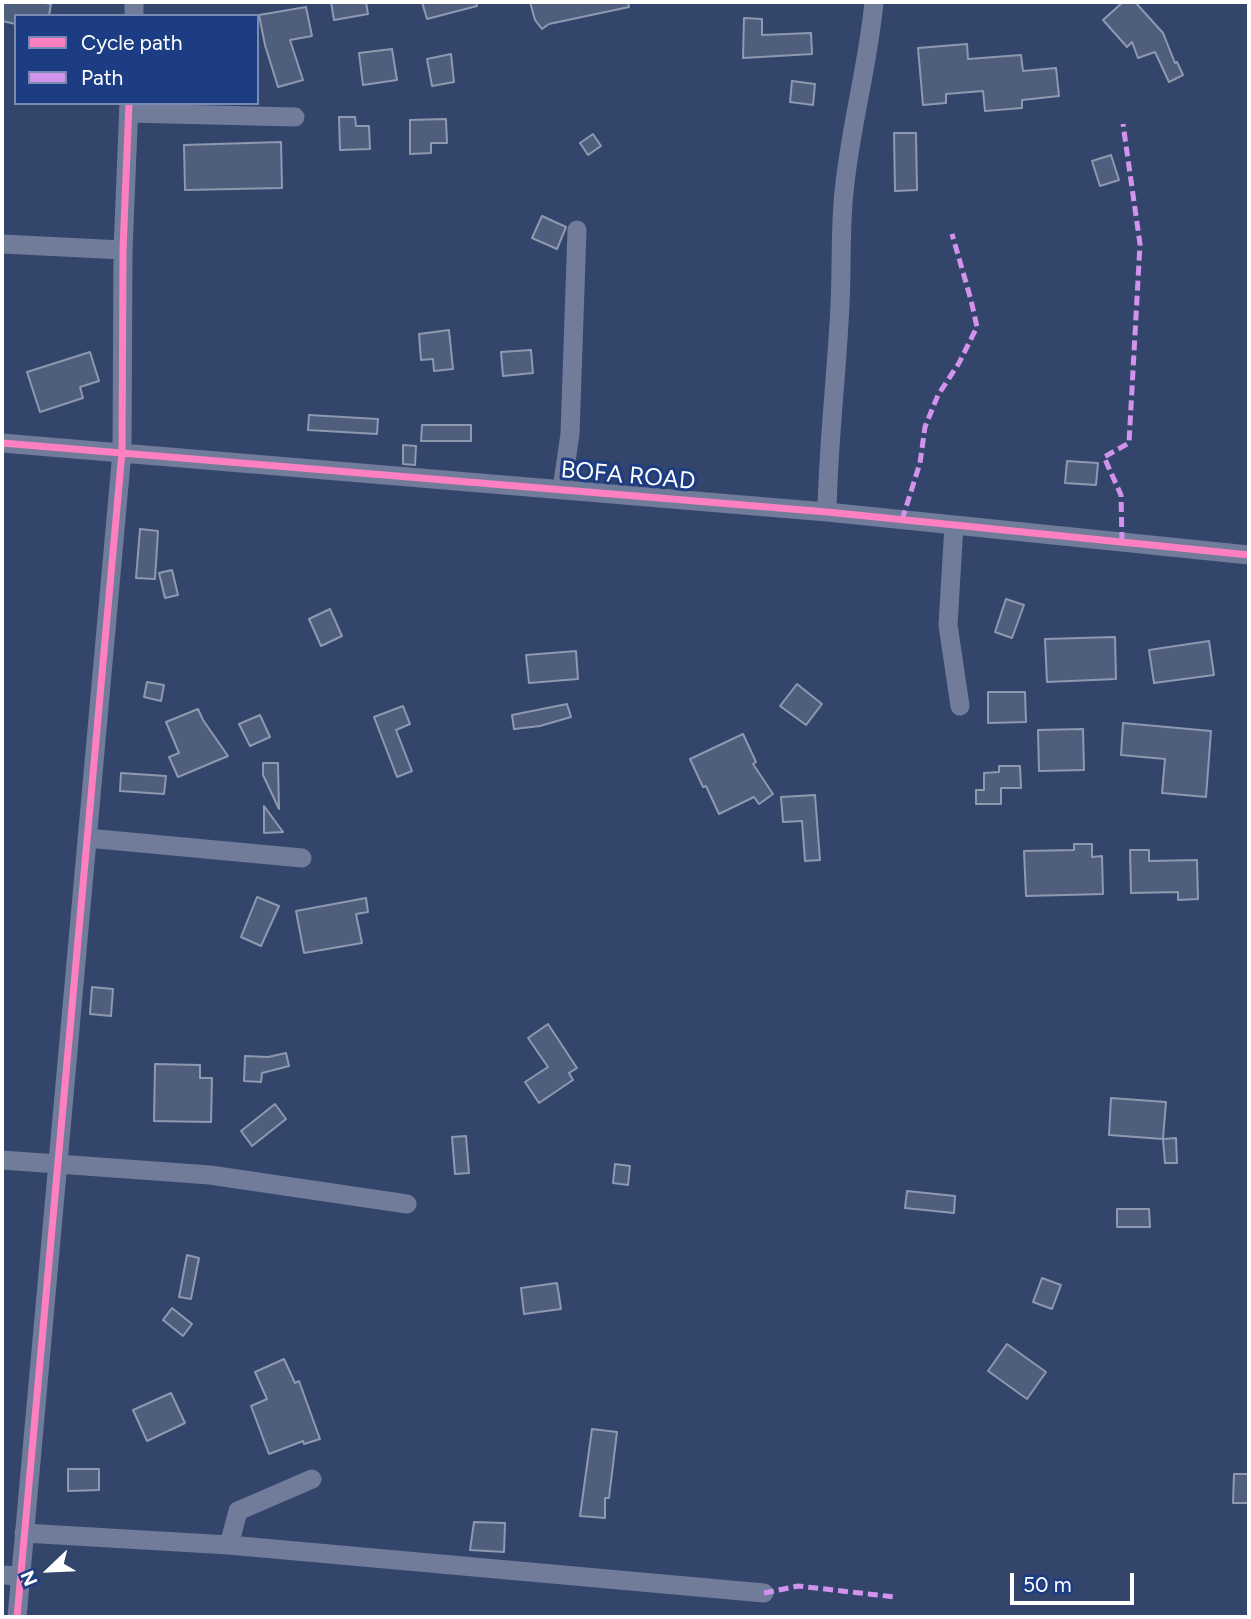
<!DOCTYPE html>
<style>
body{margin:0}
#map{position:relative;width:1251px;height:1619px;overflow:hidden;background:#34456c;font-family:Figtree,sans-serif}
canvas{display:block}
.frame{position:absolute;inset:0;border:4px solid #fff;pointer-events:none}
.legend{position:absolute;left:14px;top:14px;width:245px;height:91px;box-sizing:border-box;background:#1c3d84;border:2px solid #778bb5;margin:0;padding:9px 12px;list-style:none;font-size:21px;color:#fff}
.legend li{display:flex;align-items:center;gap:14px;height:35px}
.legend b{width:35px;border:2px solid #778bb5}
.north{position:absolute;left:14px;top:1535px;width:70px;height:70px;-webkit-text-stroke:5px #1c3d84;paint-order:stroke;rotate:247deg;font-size:19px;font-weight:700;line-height:28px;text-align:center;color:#fff}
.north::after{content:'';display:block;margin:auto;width:24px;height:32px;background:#fff;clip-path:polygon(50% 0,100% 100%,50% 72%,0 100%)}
.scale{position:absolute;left:1010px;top:1573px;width:124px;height:32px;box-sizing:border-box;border:4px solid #fff;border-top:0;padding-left:9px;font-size:21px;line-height:24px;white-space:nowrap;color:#fff;-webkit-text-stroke:5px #1c3d84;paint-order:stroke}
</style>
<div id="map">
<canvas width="1251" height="1619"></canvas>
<div class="frame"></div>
<ul class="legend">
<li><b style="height:9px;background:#ff80c0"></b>Cycle path</li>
<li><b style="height:9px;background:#d193ec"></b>Path</li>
</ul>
<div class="north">N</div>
<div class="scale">50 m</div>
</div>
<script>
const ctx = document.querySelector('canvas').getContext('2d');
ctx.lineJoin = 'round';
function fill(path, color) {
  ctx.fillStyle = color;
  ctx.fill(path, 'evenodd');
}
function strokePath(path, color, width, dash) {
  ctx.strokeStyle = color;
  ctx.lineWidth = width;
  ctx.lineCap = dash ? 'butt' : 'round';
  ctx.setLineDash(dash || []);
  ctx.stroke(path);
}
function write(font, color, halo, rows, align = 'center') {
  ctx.font = font + ' Figtree,sans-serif';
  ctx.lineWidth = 6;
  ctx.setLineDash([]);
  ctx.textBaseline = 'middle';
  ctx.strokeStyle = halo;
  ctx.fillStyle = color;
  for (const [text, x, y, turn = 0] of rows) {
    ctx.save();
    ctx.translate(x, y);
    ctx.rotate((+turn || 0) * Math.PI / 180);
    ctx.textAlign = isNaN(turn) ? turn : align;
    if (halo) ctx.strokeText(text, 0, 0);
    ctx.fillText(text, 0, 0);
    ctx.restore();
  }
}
const building = new Path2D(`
 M 2,2 L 40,2 L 51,4 L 49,16 L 16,16 L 16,24 L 2,21 Z
 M 331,2 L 366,2 L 368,14 L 334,20 Z
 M 422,2 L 476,2 L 477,6 L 427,19 Z
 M 530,2 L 628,2 L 629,7 L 549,24 L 542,29 L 535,20 Z
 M 1123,2 L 1135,2 L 1163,33 L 1175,63 L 1177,62 L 1183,75 L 1169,82 L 1155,52 L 1138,58 L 1132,42 L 1127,47 L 1103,20 Z
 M 306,7 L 312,36 L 290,40 L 303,80 L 278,87 L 265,45 L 259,15 Z
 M 744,18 L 762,19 L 762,35 L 811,33 L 812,54 L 743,58 Z
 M 967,44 L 968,59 L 1021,55 L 1023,71 L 1056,68 L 1059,96 L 1022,100 L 1022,108 L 985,111 L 983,91 L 946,94 L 946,103 L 923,105 L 918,48 Z
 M 392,49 L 397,80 L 363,85 L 359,53 Z
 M 451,54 L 454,82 L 432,86 L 427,59 Z
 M 792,81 L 815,84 L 813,105 L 790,102 Z
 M 339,117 L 355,117 L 356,126 L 369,126 L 370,149 L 340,150 Z
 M 446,119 L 447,143 L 431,143 L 431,153 L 410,154 L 410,120 Z
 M 894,133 L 916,133 L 917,190 L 895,191 Z
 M 593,134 L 601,146 L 588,155 L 580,143 Z
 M 281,142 L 282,188 L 185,190 L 184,145 Z
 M 1111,155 L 1119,180 L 1100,186 L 1092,161 Z
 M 542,216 L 566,227 L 557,249 L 532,238 Z
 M 449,330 L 453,369 L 434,371 L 433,359 L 421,360 L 419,334 Z
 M 531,350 L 533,373 L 503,376 L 501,352 Z
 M 90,352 L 99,381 L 80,387 L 83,398 L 40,412 L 27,372 Z
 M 309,415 L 378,419 L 377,434 L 308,430 Z
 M 422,425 L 471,425 L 471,441 L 421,441 Z
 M 403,445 L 416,446 L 415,465 L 403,464 Z
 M 1067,461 L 1098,463 L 1096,485 L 1065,483 Z
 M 140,529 L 158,531 L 155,579 L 136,578 Z
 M 172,570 L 178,595 L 165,598 L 159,573 Z
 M 1006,599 L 1024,605 L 1012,638 L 995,632 Z
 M 330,609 L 342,636 L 321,646 L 309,619 Z
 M 1115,637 L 1116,679 L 1047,682 L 1045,639 Z
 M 1209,641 L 1214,675 L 1154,683 L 1149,650 Z
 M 576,651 L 578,679 L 529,683 L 526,655 Z
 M 147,682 L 164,685 L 161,701 L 144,697 Z
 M 797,684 L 822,704 L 806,725 L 780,706 Z
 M 988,692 L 1025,692 L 1026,722 L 988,723 Z
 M 567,704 L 571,717 L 540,726 L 514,729 L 512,715 Z
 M 403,706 L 410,724 L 396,730 L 412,771 L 397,777 L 374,717 Z
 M 198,709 L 203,720 L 228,756 L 178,777 L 169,757 L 179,753 L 166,722 Z
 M 260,715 L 270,737 L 250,746 L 239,724 Z
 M 1123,723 L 1211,731 L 1206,797 L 1162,793 L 1165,759 L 1121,755 Z
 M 1083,729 L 1084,770 L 1039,771 L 1038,730 Z
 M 743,734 L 756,762 L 753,764 L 773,794 L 759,804 L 754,797 L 719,814 L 706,786 L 703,787 L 690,759 Z
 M 263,763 L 278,763 L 279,809 L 263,775 Z
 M 999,766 L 1020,766 L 1021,788 L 1001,788 L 1001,804 L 976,804 L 976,790 L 984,790 L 984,773 L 999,772 Z
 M 121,773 L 166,776 L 164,794 L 120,791 Z
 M 815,795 L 820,860 L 805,861 L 802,821 L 783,822 L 781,797 Z
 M 264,806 L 283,832 L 264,833 Z
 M 1074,844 L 1092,844 L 1092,857 L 1102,856 L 1103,894 L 1026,896 L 1024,851 L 1074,850 Z
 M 1130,850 L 1149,850 L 1149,861 L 1197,860 L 1198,899 L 1178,900 L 1178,892 L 1131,893 Z
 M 257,897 L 279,906 L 261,946 L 241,937 Z
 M 366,898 L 368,912 L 356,914 L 362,943 L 304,953 L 296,911 Z
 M 92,987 L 113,989 L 111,1016 L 90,1014 Z
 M 548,1024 L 577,1068 L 569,1073 L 573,1080 L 539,1103 L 525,1082 L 548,1067 L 528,1038 Z
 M 286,1053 L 289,1066 L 262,1073 L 261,1082 L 244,1081 L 245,1056 L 268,1057 Z
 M 155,1064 L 200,1065 L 200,1078 L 212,1078 L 211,1122 L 154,1121 Z
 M 1111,1098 L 1166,1102 L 1163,1139 L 1109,1135 Z
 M 275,1104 L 286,1119 L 252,1146 L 241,1131 Z
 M 466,1136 L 469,1173 L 455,1174 L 452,1137 Z
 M 1176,1138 L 1177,1163 L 1165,1163 L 1163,1139 Z
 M 615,1164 L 630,1166 L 628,1185 L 613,1183 Z
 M 907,1191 L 955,1196 L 954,1213 L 905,1208 Z
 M 1117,1209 L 1149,1209 L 1150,1227 L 1117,1227 Z
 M 187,1255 L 199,1258 L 191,1299 L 179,1297 Z
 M 1042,1278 L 1061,1285 L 1052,1309 L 1033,1302 Z
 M 557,1283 L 561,1309 L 524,1314 L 521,1288 Z
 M 172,1308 L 192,1324 L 183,1336 L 163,1320 Z
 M 1007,1344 L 1046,1372 L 1027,1399 L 988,1371 Z
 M 284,1359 L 295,1383 L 299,1381 L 320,1439 L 304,1444 L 303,1441 L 269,1454 L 251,1406 L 267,1399 L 255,1372 Z
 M 171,1393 L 185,1423 L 147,1441 L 133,1410 Z
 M 592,1429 L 617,1432 L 609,1498 L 605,1498 L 605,1518 L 580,1516 Z
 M 68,1469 L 99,1469 L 99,1490 L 68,1491 Z
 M 1234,1474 L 1249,1474 L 1249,1503 L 1233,1503 Z
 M 474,1522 L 505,1523 L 504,1552 L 470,1550 Z`);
fill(building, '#505e7d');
strokePath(building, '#8e99b0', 2);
strokePath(new Path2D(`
 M 134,16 L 134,2
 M 129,113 L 295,117
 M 2,244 L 123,250
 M 2,443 L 827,512 L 1249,555
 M 562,489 L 570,434 L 577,230
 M 827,512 C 828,443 837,374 840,304 C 842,267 840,229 844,192 C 850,128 868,66 874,2
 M 954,525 L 948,625 L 960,706
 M 87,838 L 302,858
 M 2,1160 L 210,1175 L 407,1204
 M 24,1533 L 229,1545 L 238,1511 L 312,1479
 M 229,1545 L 764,1593
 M 2,1575 L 20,1576
 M 17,1617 L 122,452 L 123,250 L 129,103`), '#707c9a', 19);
strokePath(new Path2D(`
 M 902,520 L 920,463 L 925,427 L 938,395 L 959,363 L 977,327 L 971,300 L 952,234
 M 1122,542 L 1121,495 L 1104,457 L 1129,443 L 1140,244 L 1123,124
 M 764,1593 L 798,1586 L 895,1597`), '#d193ec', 5, [10, 5]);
strokePath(new Path2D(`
 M 2,443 L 827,512 L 1249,555
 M 17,1617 L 122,452 L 123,250 L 129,103`), '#ff80c0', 7);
write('24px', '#fff', '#1c3d84', [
 ["BOFA ROAD",628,476,5]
]);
</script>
